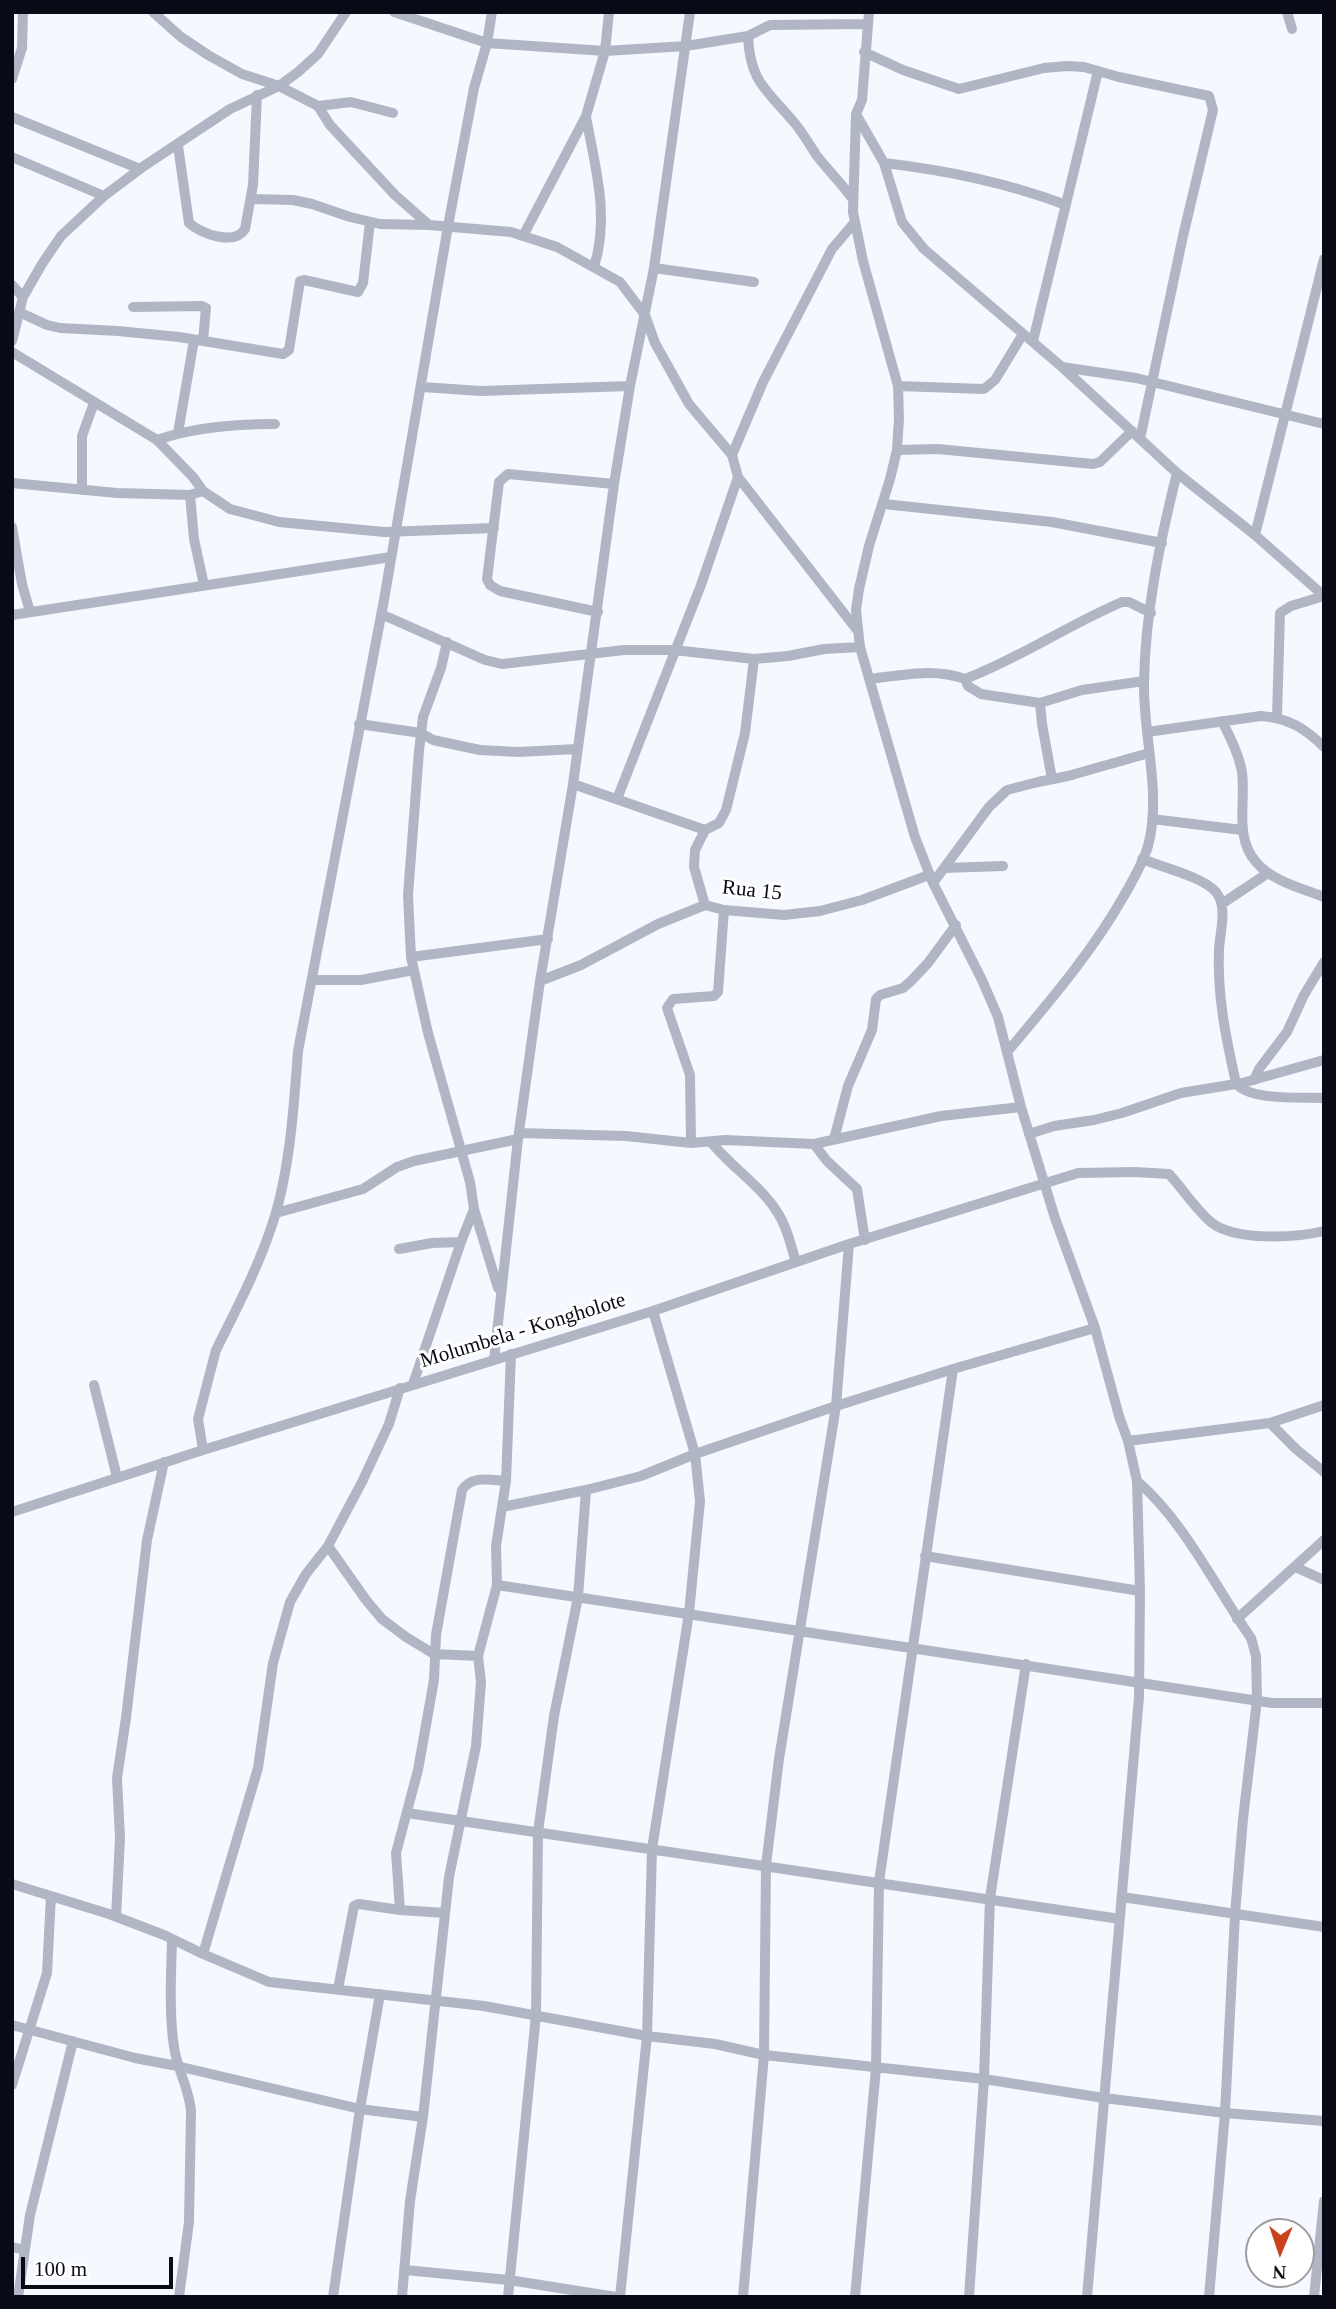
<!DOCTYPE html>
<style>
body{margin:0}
#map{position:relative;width:1336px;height:2309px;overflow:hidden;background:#f6f8ff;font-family:"Times New Roman",serif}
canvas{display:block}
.frame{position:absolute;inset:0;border:14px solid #080b15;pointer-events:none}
.north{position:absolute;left:1245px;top:2218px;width:70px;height:70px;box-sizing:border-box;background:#fff;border:2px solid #9c9da1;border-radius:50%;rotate:182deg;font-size:19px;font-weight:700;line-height:28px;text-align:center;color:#080b15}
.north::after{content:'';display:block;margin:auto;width:24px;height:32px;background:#ca411b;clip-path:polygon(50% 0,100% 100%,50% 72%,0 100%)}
.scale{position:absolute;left:21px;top:2257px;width:152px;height:32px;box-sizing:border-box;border:4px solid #080b15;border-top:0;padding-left:9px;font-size:21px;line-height:24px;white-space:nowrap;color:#080b15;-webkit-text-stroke:5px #fff;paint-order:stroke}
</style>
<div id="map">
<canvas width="1336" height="2309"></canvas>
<div class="frame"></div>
<div class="north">N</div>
<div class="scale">100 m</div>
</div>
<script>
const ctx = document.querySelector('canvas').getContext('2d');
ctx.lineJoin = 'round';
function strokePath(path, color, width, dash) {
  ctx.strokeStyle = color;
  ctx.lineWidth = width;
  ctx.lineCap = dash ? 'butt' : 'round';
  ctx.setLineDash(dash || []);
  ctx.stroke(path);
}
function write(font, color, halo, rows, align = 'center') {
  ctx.font = font + ' "Times New Roman",serif';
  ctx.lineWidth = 6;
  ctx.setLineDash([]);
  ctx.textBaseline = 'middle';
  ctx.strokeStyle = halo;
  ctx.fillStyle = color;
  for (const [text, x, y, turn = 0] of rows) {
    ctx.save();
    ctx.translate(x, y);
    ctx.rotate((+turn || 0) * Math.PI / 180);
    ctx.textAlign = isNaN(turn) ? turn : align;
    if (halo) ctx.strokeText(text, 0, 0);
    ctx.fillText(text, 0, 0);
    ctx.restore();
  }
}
strokePath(new Path2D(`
 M 153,12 L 181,37 L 208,55 L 242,74 L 279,86 L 318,106 L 330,125 L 355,152 L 395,195 L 429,225 L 511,232 L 557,247 L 620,282 L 645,315 L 655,343 L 689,404 L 732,455 L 738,477 L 857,630
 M 394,12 L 487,43 L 605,51 L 686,46 L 748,36 L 770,25 L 866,24
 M 869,12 L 862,100 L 856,114 L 853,212 L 863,261 L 898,386 L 899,419 L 897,450 L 890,479 L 869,546 L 859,589 L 856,610 L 860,647 L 915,837 L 933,883 L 982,980 L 998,1017 L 1021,1107 L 1055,1218 L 1095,1328 L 1119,1416 L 1128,1441 L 1137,1481 L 1140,1591 L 1139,1697 L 1087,2297
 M 1287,12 L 1292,29
 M 748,36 C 750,81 765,88 792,120 C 802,131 809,144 817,156 C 828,170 841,183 852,198
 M 864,52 L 903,70 L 959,89 L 1044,68 L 1067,66 L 1084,67 L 1119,77 L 1209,96 L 1213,110 L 1183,236 L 1140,439
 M 12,79 L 22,48 L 23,12
 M 318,106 L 351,102 L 393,113
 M 856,114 L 884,163 L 902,222 L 924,249 L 1062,367 L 1177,473 L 1255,535 L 1324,596 L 1291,606 L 1280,613 L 1277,717
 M 12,117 L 140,169
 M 586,117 C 595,166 610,217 594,267
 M 178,146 L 189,223 C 201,234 235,246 245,229 L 253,185 L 257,95
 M 12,157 L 104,196
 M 884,163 C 945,170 1008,183 1066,205
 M 252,199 L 293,200 L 312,204 L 350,217 L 380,224 L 429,225
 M 523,236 L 586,116 L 605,51 L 609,12
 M 654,268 L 754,282
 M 12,285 L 23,297
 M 133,307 L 202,306 L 206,308 L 203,341
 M 19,312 L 47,325 L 60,328 L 118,331 L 179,337 L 283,354 L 289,350 L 300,281 L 304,280 L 358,292 L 363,283 L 370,222
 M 12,341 L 23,297 L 42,264 L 61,236 L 104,196 L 144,166 L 230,109 L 279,86 L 298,72 L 318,54 L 346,12
 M 1033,341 L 1098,71
 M 12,352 L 157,440 L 193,477 L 203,491 L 230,509 L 279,522 L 384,532 L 494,528
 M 1062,367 L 1136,378 L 1324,424
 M 898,386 L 984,389 L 995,380 L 1023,334
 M 422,387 L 481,391 L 630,386
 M 178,433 L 194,340
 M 157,440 C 194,427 236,424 275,424
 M 897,450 L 938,449 L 1093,464 L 1100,462 L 1132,431
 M 732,455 L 763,382 L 832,249 L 855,222
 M 12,483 L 117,493 L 190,495 L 203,491
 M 82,490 L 82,436 L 94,403
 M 190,495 L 194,539 L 204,585
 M 884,504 L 1052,522 L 1162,543
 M 12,527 L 22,584 L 30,612
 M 1255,535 L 1324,259
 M 598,612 L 500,591 L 490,585 L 487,579 L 499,482 L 508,474 L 614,484
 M 381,614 L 485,660 L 502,664 L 624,650 L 674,650 L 754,659 L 788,656 L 824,649 L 860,647
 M 12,615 L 391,557
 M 447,642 L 441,668 L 423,717 L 419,751 L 408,895 L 411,957 L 428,1033 L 470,1182 L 474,1209 L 498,1288
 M 870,679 C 901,675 934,668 965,679 C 1020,658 1068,625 1122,602 L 1129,602 L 1151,613
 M 965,679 L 968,686 L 981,694 L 1040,703 L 1082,690 L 1144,681
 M 1040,703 L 1042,724 L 1052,779
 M 1222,721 C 1230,737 1239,755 1242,772 C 1246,802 1234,837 1256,862 C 1272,881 1301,888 1324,897
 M 359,724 L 421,733 L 433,740 L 480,750 L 518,752 L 577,749
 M 1147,732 L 1261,716 C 1288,718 1305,728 1324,747
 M 573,784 L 705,830
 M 617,799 L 701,585 L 738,477
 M 1152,819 L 1242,830
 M 1142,859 C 1162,867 1203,877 1216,892 C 1228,907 1220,931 1219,950 C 1217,996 1226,1038 1236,1083 C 1248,1101 1302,1097 1324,1098
 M 944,868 L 1003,866
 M 933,883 L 989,807 L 1007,790 L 1038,782 L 1068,776 L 1149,753
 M 1223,903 L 1268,873
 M 705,905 L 694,867 L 695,850 L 705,830 L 719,823 L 726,810 L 745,733 L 754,659
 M 411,957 L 548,939
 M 312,980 L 361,980 L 414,970
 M 540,981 L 581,965 L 658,924 L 705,905 L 724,910 L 784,915 L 820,911 L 862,900 L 929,875
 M 1008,1051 C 1050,1001 1093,951 1125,894 C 1133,880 1143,863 1148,846 C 1162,794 1143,736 1144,683 C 1145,613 1160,541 1177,473
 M 1254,1080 L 1259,1069 L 1287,1032 L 1304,995 L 1324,962
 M 519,1133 L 626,1136 L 691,1143 L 725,1140 L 814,1144 L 941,1116 L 1021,1107
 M 1029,1134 L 1054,1126 L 1094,1120 L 1122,1113 L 1181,1093 L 1242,1083 L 1324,1060
 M 834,1139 L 848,1086 L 872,1030 L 876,999 L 880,995 L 903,988 L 911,981 L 928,963 L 956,925
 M 711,1142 C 732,1168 762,1186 779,1215 C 788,1229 791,1247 796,1262
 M 691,1143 L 690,1075 L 667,1008 L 673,999 L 714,996 L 718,992 L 724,910
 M 814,1144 L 827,1161 L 857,1189 L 865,1240
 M 276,1213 L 363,1189 L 397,1167 L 414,1161 L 518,1139
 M 399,1249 L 432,1243 L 461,1242
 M 494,1360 L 518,1139 L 540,981 L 573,784 L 614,484 L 630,386 L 654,268 L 690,12
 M 413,1384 L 461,1242 L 474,1209
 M 94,1385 L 117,1477
 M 1270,1423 L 1296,1449 L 1324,1472
 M 1128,1441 L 1270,1423 L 1324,1405
 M 203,1450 L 198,1419 L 216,1350 C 237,1308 259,1266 273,1222 C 290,1170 294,1104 298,1051 L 384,600 L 448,226 L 474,88 L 487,43 L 492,12
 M 1137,1481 C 1185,1522 1215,1587 1251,1638 L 1256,1656 L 1257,1700 L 1243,1819 L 1235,1914 L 1225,2113 L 1209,2297
 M 502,1507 L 586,1490 L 641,1476 L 695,1454 L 836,1406 L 953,1369 L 1095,1328
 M 12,1512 L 203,1450 L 653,1311 L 849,1244 L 1078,1173 L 1135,1172 L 1169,1174 C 1183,1189 1196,1210 1212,1223 C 1236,1241 1295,1238 1324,1231
 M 328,1546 L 366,1600 L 382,1619 L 406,1637 L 434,1654 L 478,1656
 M 925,1556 L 1140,1591
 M 1295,1567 L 1324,1580
 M 497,1585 L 1272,1703 L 1324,1703
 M 1237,1619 L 1324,1540
 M 407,1813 L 1120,1919
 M 12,1884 L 109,1914 L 164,1935 L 203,1954 L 269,1982 L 484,2006 L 647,2036 L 715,2044 L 764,2055 L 984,2079 L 1104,2098 L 1225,2113 L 1324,2121
 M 1122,1897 L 1324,1927
 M 400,1910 L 396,1853 L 418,1770 L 434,1680 L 436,1635 L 462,1490 C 472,1475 490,1480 506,1481
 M 116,1917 L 120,1838 L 117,1778 L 126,1718 L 147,1540 L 164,1462
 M 172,1941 C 171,1976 169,2012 174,2047 C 177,2069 189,2088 191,2111 L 189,2222 L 179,2297
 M 203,1954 L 258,1768 L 273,1663 L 290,1602 L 306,1574 L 328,1546 L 362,1482 L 389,1424 L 400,1388
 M 338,1989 L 354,1906 L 359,1904 L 400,1910 L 445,1913
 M 12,2025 L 135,2058 L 177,2066 L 360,2109 L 423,2117
 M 12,2085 L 47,1973 L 51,1896
 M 12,2247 L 25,2250
 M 405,2270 L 509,2280 L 616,2297
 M 18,2297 L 30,2215 L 73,2041
 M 333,2297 L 360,2109 L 380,1994
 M 402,2297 L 410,2201 L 423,2117 L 449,1877 L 476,1746 L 481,1682 L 478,1656 L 497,1585 L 496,1546 L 506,1481 L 511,1354
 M 508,2297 L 536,2015 L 538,1832 L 554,1716 L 578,1597 L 586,1490
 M 620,2297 L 647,2036 L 652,1849 L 689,1613 L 700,1501 L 695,1454 L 653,1311
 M 743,2297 L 764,2055 L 766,1865 L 779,1759 L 836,1406 L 849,1244
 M 855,2297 L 876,2068 L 879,1882 L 953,1369
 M 969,2297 L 984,2079 L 990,1898 L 1026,1664
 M 1314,2297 L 1324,2201`), '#b1b6c4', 10);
write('21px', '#080b15', '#fff', [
 ["Rua 15",752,891,6],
 ["Molumbela - Kongholote",523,1331,-17]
]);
</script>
